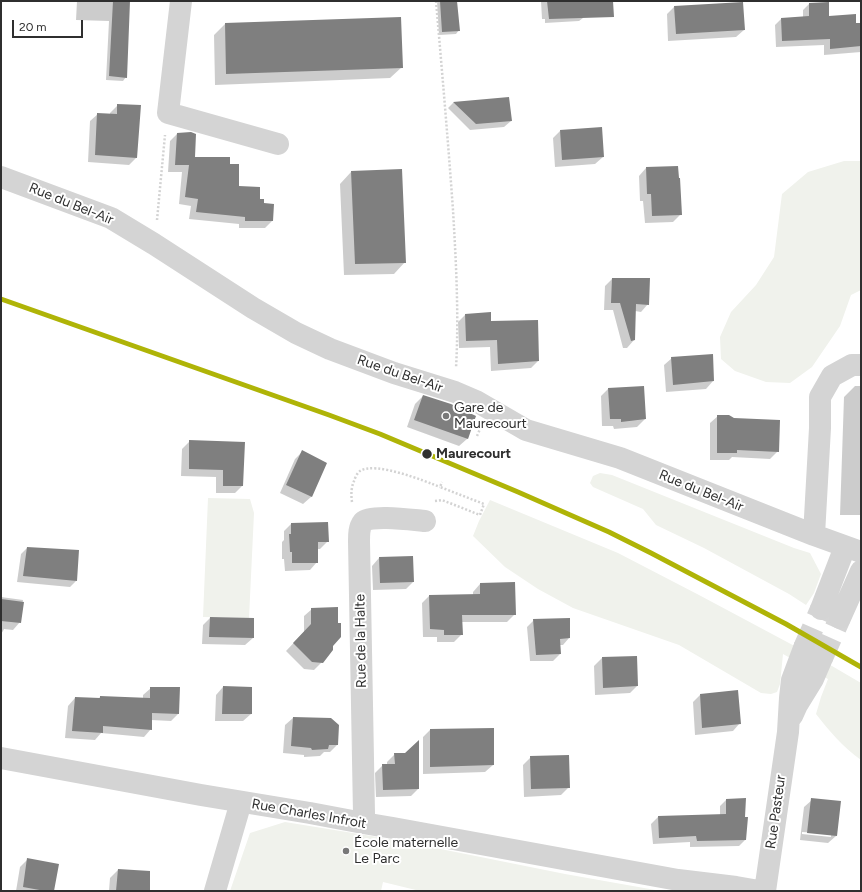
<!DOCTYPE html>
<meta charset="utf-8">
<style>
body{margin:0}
#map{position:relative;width:862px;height:892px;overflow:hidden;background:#fff;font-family:Figtree,sans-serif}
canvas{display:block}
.frame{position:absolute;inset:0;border:2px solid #2f2f2f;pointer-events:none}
.scale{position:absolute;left:12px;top:20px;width:71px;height:18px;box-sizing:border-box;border:2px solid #2f2f2f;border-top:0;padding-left:5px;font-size:12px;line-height:14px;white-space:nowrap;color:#2f2f2f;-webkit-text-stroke:3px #fff;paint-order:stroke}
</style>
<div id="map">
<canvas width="862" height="892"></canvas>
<div class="frame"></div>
<div class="scale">20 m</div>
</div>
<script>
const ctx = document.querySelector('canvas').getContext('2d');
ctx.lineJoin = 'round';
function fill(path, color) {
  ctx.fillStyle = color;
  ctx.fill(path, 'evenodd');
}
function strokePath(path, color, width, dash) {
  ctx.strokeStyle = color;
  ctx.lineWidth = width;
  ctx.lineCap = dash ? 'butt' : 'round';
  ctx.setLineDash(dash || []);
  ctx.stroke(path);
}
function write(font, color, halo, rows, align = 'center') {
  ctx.font = font + ' Figtree,sans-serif';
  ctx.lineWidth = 4;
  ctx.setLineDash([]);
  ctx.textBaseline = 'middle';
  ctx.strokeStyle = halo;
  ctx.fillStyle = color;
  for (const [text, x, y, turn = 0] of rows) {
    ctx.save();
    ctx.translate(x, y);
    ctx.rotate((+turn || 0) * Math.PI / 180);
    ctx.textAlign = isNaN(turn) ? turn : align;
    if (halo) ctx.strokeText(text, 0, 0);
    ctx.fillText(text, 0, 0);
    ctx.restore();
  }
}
fill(new Path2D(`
 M 844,161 L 861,161 L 861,290 L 851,295 L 840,326 L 812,367 L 790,383 L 766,382 L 735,371 L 721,359 L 720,337 L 731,312 L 756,285 L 774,257 L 782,194 L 808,172 Z
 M 600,473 L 612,475 L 794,548 L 810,553 L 821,574 L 814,593 L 806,605 L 789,594 L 704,548 L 656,525 L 643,509 L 593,487 L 590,483 L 593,476 Z
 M 208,498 L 250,499 L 254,513 L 249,618 L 203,617 Z
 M 490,500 L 618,553 L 699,595 L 832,666 L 861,683 L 861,760 C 843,747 829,731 816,714 L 821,697 L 828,679 L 783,654 L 780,684 L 777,692 L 771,694 L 761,693 L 679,645 L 573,608 L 538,589 L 505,567 L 473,536 L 479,521 Z
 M 285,822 L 396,840 L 565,874 L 661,891 L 420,891 L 383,882 L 381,891 L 230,891 L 250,833 Z`), '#f0f2ec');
fill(new Path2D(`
 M 77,1 L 129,1 L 126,77 L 123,81 L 106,80 L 109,21 L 76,20 Z
 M 437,1 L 456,1 L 459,30 L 456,34 L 439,35 Z
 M 541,1 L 582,1 L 583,18 L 579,21 L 545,23 L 545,19 L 542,19 Z
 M 809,4 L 828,18 L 855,24 L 861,24 L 861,52 L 824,55 L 824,45 L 776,47 L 775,25 L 781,19 L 803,18 L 803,10 Z
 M 674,7 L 744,30 L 736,37 L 668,41 L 667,14 Z
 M 225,24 L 402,67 L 390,78 L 215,85 L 214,35 Z
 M 508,98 L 511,121 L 504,127 L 470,130 L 448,108 L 453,103 Z
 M 118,105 L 136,158 L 129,165 L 88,162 L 90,121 L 98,114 L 110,115 L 110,113 Z
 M 560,131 L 603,157 L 595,164 L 555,167 L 553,138 Z
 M 177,134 L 194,158 L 229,165 L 238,187 L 259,200 L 272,221 L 265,228 L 239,228 L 239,224 L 189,219 L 191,206 L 179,204 L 182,172 L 168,172 L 170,141 Z
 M 646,168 L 681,214 L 673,222 L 645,223 L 643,201 L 640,201 L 639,176 Z
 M 351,172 L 405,262 L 394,274 L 344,275 L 340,184 Z
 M 612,279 L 648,304 L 641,312 L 635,311 L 634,340 L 627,348 L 623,348 L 613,310 L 604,310 L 605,286 Z
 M 465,315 L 490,322 L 538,361 L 531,368 L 491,371 L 490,347 L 459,348 L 458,322 Z
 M 672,358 L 713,381 L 706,389 L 666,392 L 664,365 Z
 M 855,386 L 861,386 L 861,515 L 840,515 L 844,397 Z
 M 608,389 L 645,419 L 637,427 L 614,429 L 613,426 L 602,426 L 601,396 Z
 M 423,396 L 475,416 L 467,439 L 459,446 L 407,427 L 415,404 Z
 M 718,416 L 778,451 L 770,459 L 732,457 L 729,460 L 710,460 L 710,423 Z
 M 190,441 L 242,486 L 235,493 L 216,493 L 216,477 L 181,476 L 182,449 Z
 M 302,452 L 326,463 L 311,497 L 303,504 L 280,493 L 295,459 Z
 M 291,524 L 328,541 L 320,549 L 317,549 L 317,562 L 310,570 L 285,571 L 284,559 L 282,559 L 282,542 L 284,540 L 284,531 Z
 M 27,548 L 76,581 L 70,587 L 17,582 L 21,554 Z
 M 379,558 L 413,582 L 406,589 L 373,590 L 372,566 Z
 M 480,584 L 515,614 L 507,622 L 461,622 L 462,634 L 454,642 L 437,642 L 437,637 L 423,637 L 422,603 L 429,596 L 473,595 L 473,592 Z
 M 1,597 L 23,600 L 20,622 L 13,630 L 4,629 L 3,631 L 1,634 Z
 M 312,609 L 322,662 L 314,670 L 304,669 L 286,651 L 304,632 L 304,616 Z
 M 210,618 L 253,638 L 245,645 L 202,644 L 203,625 Z
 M 534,620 L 569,638 L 563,645 L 559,645 L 560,654 L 553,661 L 530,661 L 527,627 Z
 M 636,657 L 637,686 L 630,693 L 595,695 L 594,666 L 602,658 Z
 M 223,687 L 251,714 L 243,721 L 215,721 L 216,695 Z
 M 151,688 L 178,714 L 171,721 L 151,720 L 151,729 L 144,737 L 101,733 L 95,740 L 65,738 L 68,706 L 75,698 L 98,699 L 100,697 L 143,699 L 143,695 Z
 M 700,695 L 740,723 L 733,731 L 695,735 L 693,702 Z
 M 293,718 L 337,745 L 330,752 L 324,752 L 320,756 L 304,757 L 304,755 L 283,753 L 285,725 Z
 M 430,730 L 493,765 L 485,772 L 423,774 L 423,737 Z
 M 395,754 L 418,789 L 411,796 L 376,797 L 375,773 L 383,765 L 387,765 L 387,762 Z
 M 531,757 L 569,787 L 561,795 L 524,797 L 523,765 Z
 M 726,800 L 744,818 L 745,840 L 739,846 L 690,847 L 690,842 L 653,844 L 651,824 L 658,817 L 720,815 L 720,806 Z
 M 812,800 L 836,836 L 828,843 L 800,840 L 804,807 ZM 802,832 L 831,834 L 831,837 L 802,834 Z
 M 28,859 L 53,891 L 16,891 L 20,867 Z
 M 118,870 L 149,891 L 109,891 L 110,878 Z`), '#0003');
fill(new Path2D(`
 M 113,1 L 130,1 L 127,78 L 109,76 Z
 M 440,1 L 457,1 L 460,31 L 442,32 Z
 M 547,1 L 613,1 L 614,17 L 549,19 Z
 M 743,2 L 745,30 L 676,34 L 674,6 Z
 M 829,2 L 829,16 L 856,14 L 856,23 L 861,23 L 861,46 L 830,49 L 830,39 L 782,41 L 781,18 L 809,16 L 809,3 Z
 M 401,17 L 403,68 L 226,74 L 225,23 Z
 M 509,97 L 512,121 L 476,124 L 453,102 Z
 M 117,104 L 141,105 L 137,158 L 95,155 L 97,113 L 117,114 Z
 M 602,127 L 604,157 L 562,160 L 560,130 Z
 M 191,132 L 196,134 L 195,157 L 230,157 L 230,164 L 239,164 L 239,186 L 260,187 L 260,199 L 264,199 L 264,203 L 274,204 L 273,221 L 245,221 L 245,217 L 196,212 L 198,199 L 185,197 L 189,165 L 175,165 L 177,133 Z
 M 678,166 L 679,178 L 680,178 L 682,215 L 652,216 L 651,194 L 647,194 L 646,167 Z
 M 402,169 L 406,263 L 355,264 L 351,171 Z
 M 612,278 L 650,278 L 649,305 L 636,304 L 635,340 L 631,341 L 620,303 L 611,303 Z
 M 491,312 L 491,321 L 538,320 L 539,361 L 498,364 L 497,340 L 466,341 L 465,314 Z
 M 713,354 L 714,381 L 673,385 L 671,357 Z
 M 644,386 L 646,419 L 621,422 L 621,419 L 610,419 L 608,388 Z
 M 423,395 L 451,404 L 476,416 L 468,439 L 414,420 Z
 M 717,415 L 729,415 L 734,418 L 780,420 L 779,452 L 737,450 L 737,453 L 717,453 Z
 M 189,440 L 245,442 L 243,486 L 223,486 L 223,470 L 189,469 Z
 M 302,450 L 327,463 L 312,497 L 286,485 Z
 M 328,522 L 329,542 L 318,542 L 318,563 L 292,563 L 292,552 L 290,552 L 289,534 L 291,534 L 291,523 Z
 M 27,547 L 79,550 L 77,581 L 23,576 Z
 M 413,556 L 414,582 L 380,583 L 379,557 Z
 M 515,582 L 516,615 L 462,615 L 463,635 L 444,635 L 444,630 L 430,629 L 429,595 L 480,594 L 480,583 Z
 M 1,599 L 24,602 L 21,623 L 1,621 Z
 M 338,607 L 338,623 L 341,623 L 341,637 L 333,646 L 333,650 L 323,663 L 312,662 L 293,643 L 311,624 L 311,608 Z
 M 210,617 L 254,618 L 254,638 L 209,637 Z
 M 570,618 L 570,638 L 560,639 L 561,654 L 536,655 L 533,619 Z
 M 637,656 L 638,686 L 603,688 L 602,657 Z
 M 223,686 L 252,687 L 252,714 L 222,714 Z
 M 150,687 L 180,687 L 179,714 L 152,713 L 152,730 L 103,726 L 103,733 L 72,731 L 75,697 L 100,698 L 100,696 L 150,698 Z
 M 738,690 L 741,724 L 702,728 L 700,694 Z
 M 293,717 L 331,718 L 339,725 L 338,745 L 329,745 L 328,749 L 312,750 L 311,748 L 291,746 Z
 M 494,728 L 494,765 L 430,767 L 430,729 Z
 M 419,740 L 419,789 L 383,790 L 382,764 L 395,764 L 394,753 L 405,753 Z
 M 569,755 L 570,788 L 531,789 L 530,756 Z
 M 746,798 L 745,817 L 748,817 L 746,840 L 697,841 L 696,836 L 659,838 L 658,816 L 726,814 L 726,799 Z
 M 811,798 L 841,801 L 837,836 L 807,833 Z
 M 27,858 L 59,864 L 54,891 L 45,891 L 23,887 Z
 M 118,869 L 150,871 L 150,891 L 116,891 Z`), '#7f7f7f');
strokePath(new Path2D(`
 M 804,648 L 821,609
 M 822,658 L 840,618`), '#d5d5d5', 22, [22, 11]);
strokePath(new Path2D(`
 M 436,1 C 442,71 448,140 453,210 C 456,262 459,315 456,368
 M 157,220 L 165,135
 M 477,436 L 480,429
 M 435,501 L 442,500 L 480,515 L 484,504 L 440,487 L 442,482
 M 352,502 C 351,495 351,488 354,481 C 355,478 357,473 360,471 C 375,461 425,481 440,487`), '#d3d3d3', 2.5, [2, 2]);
strokePath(new Path2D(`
 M 181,1 L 168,113 L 278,144
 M 1,177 L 111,218 L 154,244 L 253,308 L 296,333 L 330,349 L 394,373 L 455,392 L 476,401 L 526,430 L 620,458 L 814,535 L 861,552
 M 814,535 L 820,428 L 820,397 L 832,376 L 852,365 L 861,365
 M 821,609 L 845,547
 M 840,618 L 861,571
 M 792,716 L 797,705 L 813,679 L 822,658
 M 1,758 L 201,795 L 310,813 L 363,823 L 393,828 L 678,880 L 736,887 L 759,891
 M 363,823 L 364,814 L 359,541 C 359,535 359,527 363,522 C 371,514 413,520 425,521
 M 215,891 L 241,802
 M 765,891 L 788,732 L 790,698 L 792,680 L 804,648`), '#d4d4d4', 22);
strokePath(new Path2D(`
 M 1,299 L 329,415 L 380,434 L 518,492 L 609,532 L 651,553 L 786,624 L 861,667`), '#afb407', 5);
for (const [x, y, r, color] of [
 [446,416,4,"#787878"],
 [427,454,5.5,"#2f2f2f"],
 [346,851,4,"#787878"]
]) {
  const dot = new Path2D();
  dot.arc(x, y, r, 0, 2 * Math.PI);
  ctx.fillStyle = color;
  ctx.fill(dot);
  strokePath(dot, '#fff', 1.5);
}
write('14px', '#2f2f2f', '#fff', [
 ["Rue du Bel-Air",71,204,22],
 ["Rue du Bel-Air",400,374,19],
 ["Rue du Bel-Air",701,491,22],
 ["Rue de la Halte",361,641,-91],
 ["Rue Pasteur",776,812,-82],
 ["Rue Charles Infroit",309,814,10]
]);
write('14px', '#2f2f2f', '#fff', [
 ["Gare de",454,408],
 ["Maurecourt",454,424],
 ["École maternelle",354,843],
 ["Le Parc",354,859]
], 'left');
write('bold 14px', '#2f2f2f', '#fff', [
 ["Maurecourt",436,454]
], 'left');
</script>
